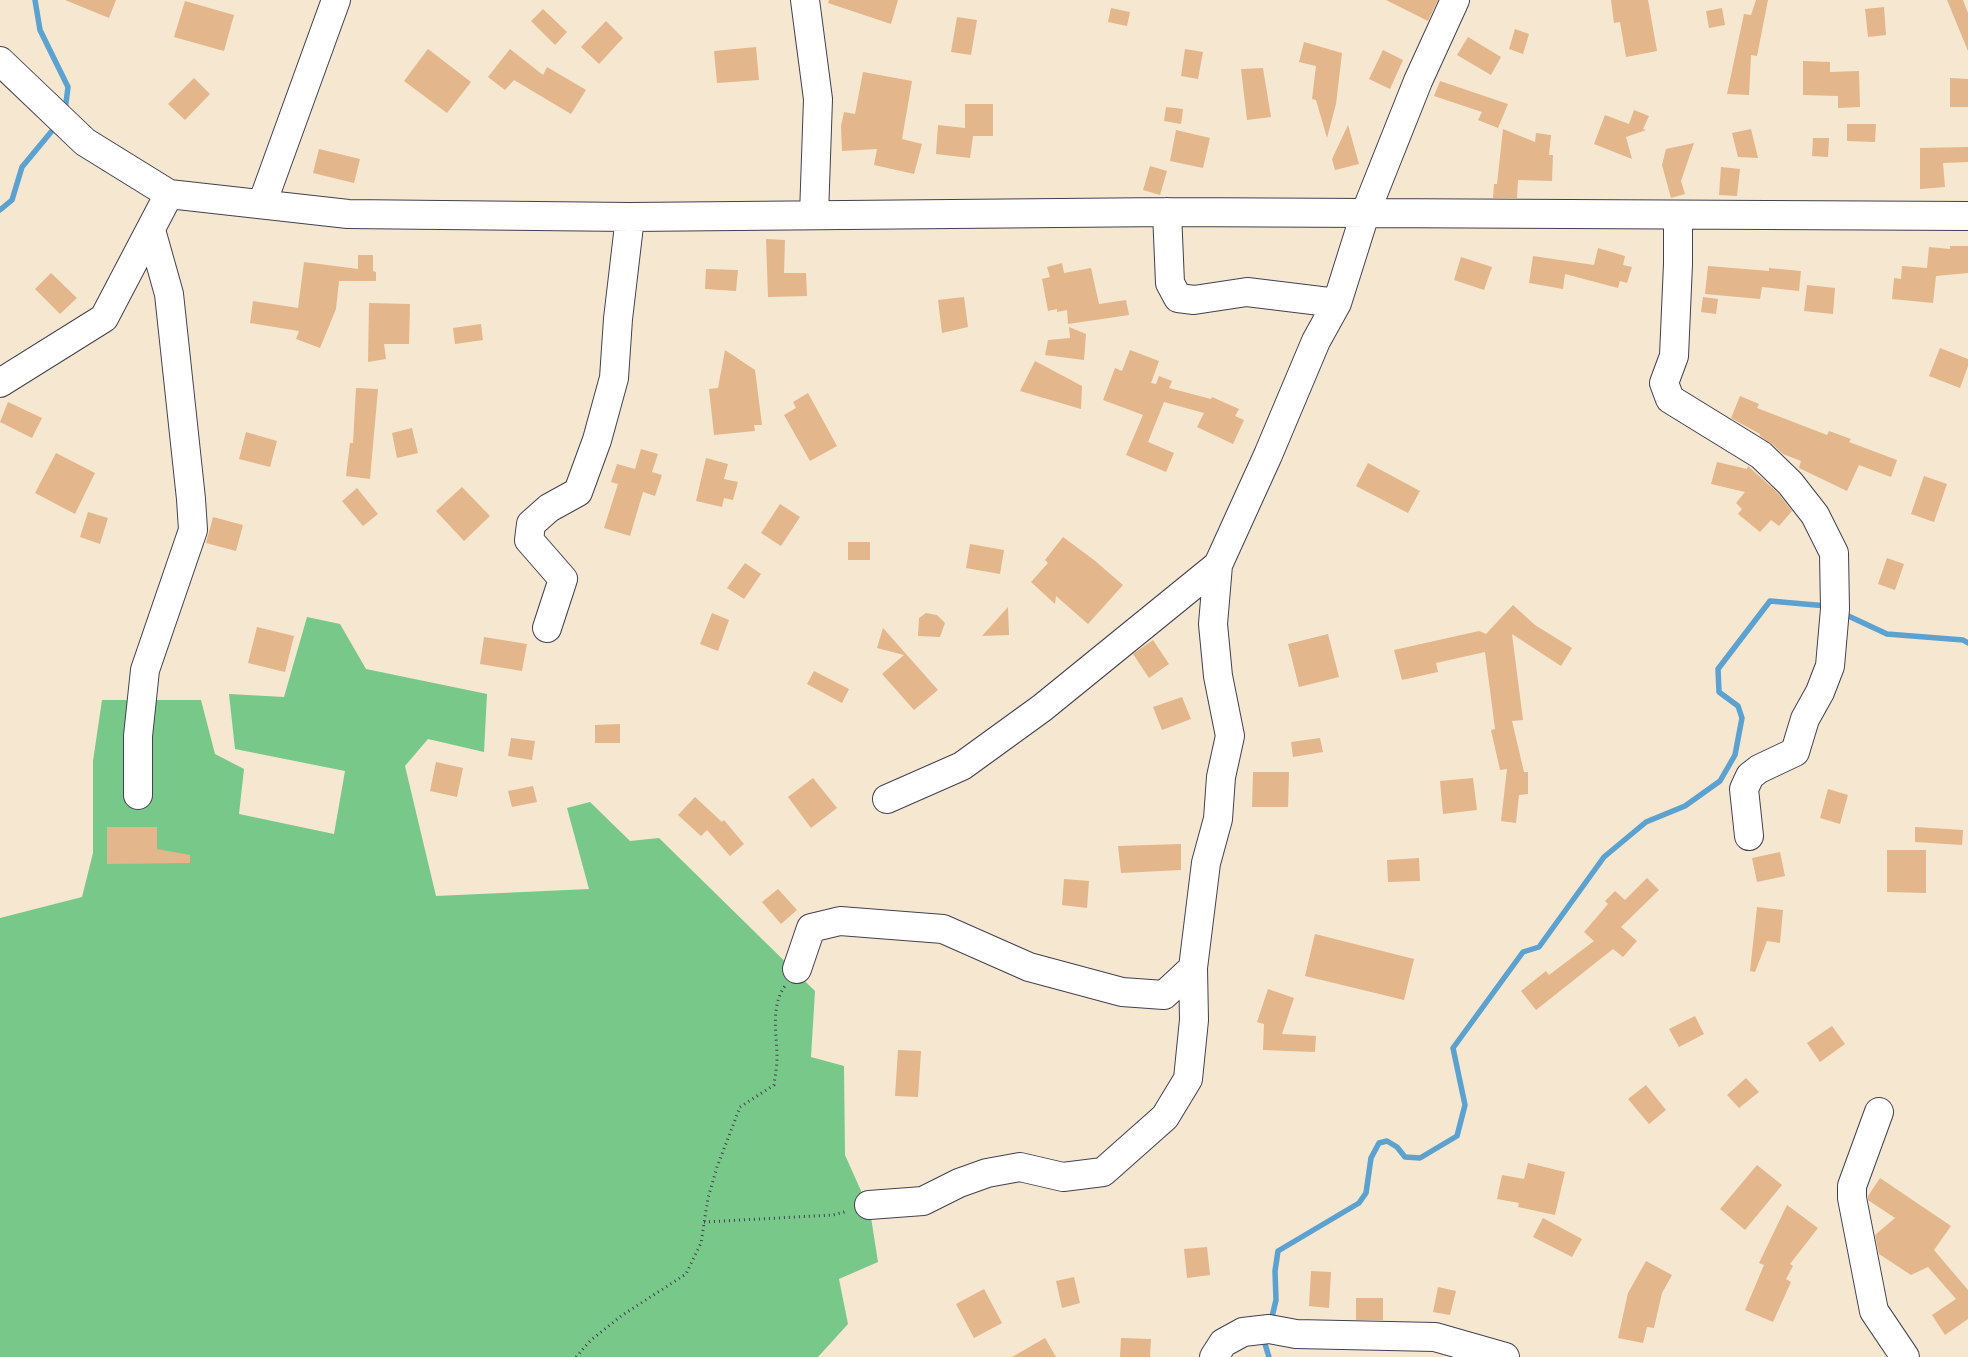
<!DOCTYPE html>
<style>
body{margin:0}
canvas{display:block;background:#f5e7d0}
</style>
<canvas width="1968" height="1357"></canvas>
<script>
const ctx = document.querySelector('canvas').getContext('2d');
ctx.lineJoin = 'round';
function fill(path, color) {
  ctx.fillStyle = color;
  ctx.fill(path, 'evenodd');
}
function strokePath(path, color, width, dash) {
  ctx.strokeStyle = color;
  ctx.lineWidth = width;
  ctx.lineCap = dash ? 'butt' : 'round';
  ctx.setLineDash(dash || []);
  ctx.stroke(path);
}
fill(new Path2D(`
 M 307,617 L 340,624 L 366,669 L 487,694 L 484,752 L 428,739 L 405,766 L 436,896 L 589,889 L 567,808 L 590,802 L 630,841 L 659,838 L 815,991 L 811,1057 L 844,1066 L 845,1155 L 870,1211 L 878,1262 L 839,1279 L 848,1324 L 818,1357 L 0,1357 L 0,918 L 82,897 L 93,853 L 93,761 L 102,700 L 201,700 L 215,754 L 244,769 L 239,814 L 334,834 L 345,771 L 235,749 L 229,694 L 284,697 Z`), '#78c889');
strokePath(new Path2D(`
 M 35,0 L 40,30 L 68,87 L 65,111
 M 0,210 L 12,200 L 22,167 L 51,132
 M 1842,613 L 1887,634 L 1963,640 L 1968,643
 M 1271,1321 L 1276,1300 L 1275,1271 L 1278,1251 L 1359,1203 L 1366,1193 L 1371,1158 L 1379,1143 L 1387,1141 L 1397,1147 L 1405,1157 L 1420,1158 L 1457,1136 L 1465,1105 L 1453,1048 L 1523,952 L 1539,947 L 1604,857 L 1646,822 L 1685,806 L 1720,781 L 1735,755 L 1742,718 L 1738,706 L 1719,692 L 1718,669 L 1770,601 L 1827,606
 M 1267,1337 L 1265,1344 L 1269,1357`), '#5ba2d1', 5.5);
fill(new Path2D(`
 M 65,0 L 116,0 L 109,18 Z
 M 829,0 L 898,0 L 891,24 L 828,3 Z
 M 1386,0 L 1438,0 L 1428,21 Z
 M 1611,0 L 1648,0 L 1657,51 L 1626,57 L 1620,22 L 1614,23 Z
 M 1756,0 L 1768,0 L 1757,56 L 1751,55 L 1749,95 L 1727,94 L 1744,14 L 1751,15 Z
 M 1947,0 L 1963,0 L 1968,13 L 1968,51 Z
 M 185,1 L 234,15 L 224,51 L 174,37 Z
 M 1884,7 L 1886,35 L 1868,37 L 1865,9 Z
 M 1111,8 L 1130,12 L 1127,26 L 1108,22 Z
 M 1722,8 L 1725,25 L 1709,28 L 1706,11 Z
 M 543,9 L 567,32 L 555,45 L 531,21 Z
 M 957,17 L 977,20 L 971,55 L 951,52 Z
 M 606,21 L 623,38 L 599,64 L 581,47 Z
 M 1515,29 L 1529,34 L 1523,54 L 1509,49 Z
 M 1468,37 L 1501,57 L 1491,75 L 1457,55 Z
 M 1304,42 L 1342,53 L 1336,104 L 1327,138 L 1316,100 L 1312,99 L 1316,66 L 1299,62 Z
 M 756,47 L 759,80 L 717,83 L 714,51 Z
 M 428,49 L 471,82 L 447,113 L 404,81 Z
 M 510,49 L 543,75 L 547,67 L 586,90 L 571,114 L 514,80 L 505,90 L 488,77 Z
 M 1185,49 L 1203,52 L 1198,79 L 1181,76 Z
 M 1383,50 L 1403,60 L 1390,89 L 1369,79 Z
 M 1803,61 L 1830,62 L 1830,72 L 1859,71 L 1860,107 L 1838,108 L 1838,96 L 1803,95 Z
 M 1263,68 L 1271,117 L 1247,120 L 1241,69 Z
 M 863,72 L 912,81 L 902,139 L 922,144 L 914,174 L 874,165 L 877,149 L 842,151 L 841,126 L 844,112 L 855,114 Z
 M 194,78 L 210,94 L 185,120 L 168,104 Z
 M 1950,78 L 1968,79 L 1968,107 L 1950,107 Z
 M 1440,81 L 1508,104 L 1498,128 L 1478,120 L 1482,112 L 1434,96 Z
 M 965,104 L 993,104 L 993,136 L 973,136 L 970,158 L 936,154 L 938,125 L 965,128 Z
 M 1166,107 L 1183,109 L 1181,124 L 1164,121 Z
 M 1634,110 L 1649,116 L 1643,129 L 1646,130 L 1626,137 L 1632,159 L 1594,144 L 1605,115 L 1629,124 Z
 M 1847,124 L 1876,124 L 1875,142 L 1847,141 Z
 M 1348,125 L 1359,164 L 1335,170 L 1332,159 Z
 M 1503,129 L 1535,142 L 1536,133 L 1551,135 L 1549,155 L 1553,155 L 1552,181 L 1518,180 L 1517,198 L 1493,198 L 1494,184 L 1497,184 Z
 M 1751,129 L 1758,158 L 1738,157 L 1732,133 Z
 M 1176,130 L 1210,138 L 1203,168 L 1170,161 Z
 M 1813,138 L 1829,138 L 1828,157 L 1812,156 Z
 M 1694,143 L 1681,181 L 1685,194 L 1671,198 L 1662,165 L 1666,149 Z
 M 1968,147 L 1968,162 L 1943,163 L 1945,187 L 1920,189 L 1920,148 Z
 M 319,149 L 360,159 L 354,183 L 313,173 Z
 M 1150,166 L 1167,171 L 1160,195 L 1143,190 Z
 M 1721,167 L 1740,169 L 1737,196 L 1719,195 Z
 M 766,239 L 785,240 L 784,273 L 806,273 L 807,296 L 768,297 Z
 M 1950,246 L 1968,246 L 1968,273 L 1936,276 L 1933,303 L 1892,299 L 1894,278 L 1901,279 L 1902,266 L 1927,268 L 1929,247 L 1950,249 Z
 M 1598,248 L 1625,256 L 1623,265 L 1632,267 L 1627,283 L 1620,281 L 1618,288 L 1565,274 L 1563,289 L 1529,283 L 1533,256 L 1594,265 Z
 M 358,255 L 373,255 L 373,271 L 376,272 L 376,281 L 339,281 L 336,309 L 320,348 L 296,339 L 299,331 L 250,323 L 253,301 L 298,308 L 304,262 L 358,269 Z
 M 1461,257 L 1492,267 L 1484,290 L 1454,280 Z
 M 1062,263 L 1064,273 L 1091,268 L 1099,304 L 1126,300 L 1129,315 L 1068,324 L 1067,310 L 1057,312 L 1057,309 L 1048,311 L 1042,279 L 1050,277 L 1047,267 Z
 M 1708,266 L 1769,271 L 1769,268 L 1801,271 L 1799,291 L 1762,287 L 1760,299 L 1705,294 Z
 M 706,269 L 738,270 L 736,291 L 705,289 Z
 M 51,273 L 77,298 L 60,314 L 35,289 Z
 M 1807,285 L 1835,288 L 1833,314 L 1804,311 Z
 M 964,297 L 968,327 L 942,333 L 938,300 Z
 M 1703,297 L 1718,299 L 1716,314 L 1701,312 Z
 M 369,303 L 410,304 L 409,344 L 384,344 L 386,359 L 368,362 Z
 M 481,324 L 483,340 L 455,344 L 453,328 Z
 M 1069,327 L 1086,334 L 1084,360 L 1045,355 L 1048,340 L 1070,338 Z
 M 1940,348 L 1968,359 L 1968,366 L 1960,388 L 1929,376 Z
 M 725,350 L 755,370 L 762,425 L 754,425 L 755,431 L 714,435 L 709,389 L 718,388 Z
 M 1130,350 L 1159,361 L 1151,383 L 1156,384 L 1159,376 L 1172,381 L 1169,388 L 1211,399 L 1212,397 L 1239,409 L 1235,416 L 1244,420 L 1233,444 L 1197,427 L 1204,413 L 1164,402 L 1148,442 L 1174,453 L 1166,472 L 1126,455 L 1143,415 L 1103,400 L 1115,368 L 1122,371 Z
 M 1035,361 L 1082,386 L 1081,409 L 1020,391 Z
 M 356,388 L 378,389 L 370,479 L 346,476 L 350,443 L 353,443 Z
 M 808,393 L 837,446 L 810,461 L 784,415 L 796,408 L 793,402 Z
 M 1740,396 L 1759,404 L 1757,408 L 1827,435 L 1829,431 L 1851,439 L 1849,442 L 1897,460 L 1891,477 L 1859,465 L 1847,491 L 1799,468 L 1801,461 L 1783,454 L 1772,444 L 1760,436 L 1760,434 L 1731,418 Z
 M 8,402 L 42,418 L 32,438 L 0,422 Z
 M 412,428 L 418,453 L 397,458 L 392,433 Z
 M 246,432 L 277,441 L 270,467 L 239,459 Z
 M 641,449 L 658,454 L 652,472 L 662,475 L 655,496 L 643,492 L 630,536 L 604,528 L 618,484 L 611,482 L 617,464 L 635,469 Z
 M 56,453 L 95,473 L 75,514 L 35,493 Z
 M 706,458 L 728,464 L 724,479 L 738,482 L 733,500 L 724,498 L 722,507 L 696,501 Z
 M 1717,462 L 1747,469 L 1748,466 L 1778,493 L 1792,511 L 1779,526 L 1771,520 L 1760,532 L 1738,514 L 1742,509 L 1736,503 L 1745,492 L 1711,484 Z
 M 1368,463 L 1420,491 L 1408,513 L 1356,486 Z
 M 1924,476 L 1947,484 L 1934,522 L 1911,514 Z
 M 462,487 L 490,516 L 464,541 L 436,511 Z
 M 357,488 L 378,514 L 363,526 L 342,501 Z
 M 780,504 L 800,517 L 781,546 L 761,533 Z
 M 88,512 L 108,518 L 100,544 L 80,537 Z
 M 213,517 L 243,525 L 236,551 L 206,543 Z
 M 1063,537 L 1094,560 L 1123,585 L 1088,624 L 1056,596 L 1055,604 L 1031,582 L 1048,563 L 1045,560 Z
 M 848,542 L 870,542 L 870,560 L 848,560 Z
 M 970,544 L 1004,550 L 1000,574 L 966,568 Z
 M 1887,558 L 1904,564 L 1895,590 L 1878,584 Z
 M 745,563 L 761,574 L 744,599 L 727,588 Z
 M 1513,605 L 1535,625 L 1572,648 L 1561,666 L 1512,634 L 1523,720 L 1512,721 L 1524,772 L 1528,772 L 1528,794 L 1519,795 L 1516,823 L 1501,821 L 1507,769 L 1500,770 L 1491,730 L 1495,729 L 1485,652 L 1436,663 L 1438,672 L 1402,680 L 1394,650 L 1479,631 L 1486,634 Z
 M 1008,607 L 1009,635 L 982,636 Z
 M 712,613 L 729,620 L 718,651 L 700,644 Z
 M 926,613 L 937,615 L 945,623 L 940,637 L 918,636 L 919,618 Z
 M 257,627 L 294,636 L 285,672 L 248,663 Z
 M 883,628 L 938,690 L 914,710 L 882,674 L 904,655 L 877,648 Z
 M 1328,634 L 1339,677 L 1299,687 L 1288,644 Z
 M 484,637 L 527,644 L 522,671 L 480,664 Z
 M 1153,640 L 1169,664 L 1149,678 L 1133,654 Z
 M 814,671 L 849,689 L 842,703 L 807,684 Z
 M 1182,697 L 1191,719 L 1162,730 L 1153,707 Z
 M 620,724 L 620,743 L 595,743 L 595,725 Z
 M 511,738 L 535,741 L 532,760 L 508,756 Z
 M 1320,738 L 1323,752 L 1293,757 L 1291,742 Z
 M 436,762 L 463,768 L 457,797 L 430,791 Z
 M 1253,772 L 1289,772 L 1288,807 L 1252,807 Z
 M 813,778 L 837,808 L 811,828 L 788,797 Z
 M 1473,778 L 1477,810 L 1443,814 L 1440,781 Z
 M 533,786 L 537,802 L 512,807 L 508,791 Z
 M 1828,789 L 1848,795 L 1840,824 L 1820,818 Z
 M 695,797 L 722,822 L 724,820 L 744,844 L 730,856 L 707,830 L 701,836 L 678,815 Z
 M 107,827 L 157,827 L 157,849 L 190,855 L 190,863 L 107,864 Z
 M 1915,827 L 1963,830 L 1962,845 L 1915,842 Z
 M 1181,844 L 1181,870 L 1121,873 L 1118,846 Z
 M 1887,850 L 1926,850 L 1926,893 L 1887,892 Z
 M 1780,852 L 1785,876 L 1757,882 L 1752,858 Z
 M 1419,858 L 1420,881 L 1388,882 L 1387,860 Z
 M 1647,878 L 1659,890 L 1621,927 L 1637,941 L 1623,957 L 1613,949 L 1536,1010 L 1521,991 L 1546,971 L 1549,975 L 1594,941 L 1584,932 L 1608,904 L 1605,901 L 1615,891 L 1625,900 Z
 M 1064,879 L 1089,881 L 1087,908 L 1062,905 Z
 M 778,889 L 797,910 L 781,924 L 762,902 Z
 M 1757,907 L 1783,910 L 1780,943 L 1767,941 L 1755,972 L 1750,971 Z
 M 1315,934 L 1414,959 L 1404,1000 L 1305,976 Z
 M 1268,989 L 1294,998 L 1282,1034 L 1316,1036 L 1315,1052 L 1263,1050 L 1264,1024 L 1257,1022 Z
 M 1695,1016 L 1704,1034 L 1679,1047 L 1669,1029 Z
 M 1832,1026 L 1845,1044 L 1820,1062 L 1807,1043 Z
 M 898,1050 L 921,1051 L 918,1097 L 895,1096 Z
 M 1746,1078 L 1759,1092 L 1739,1108 L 1727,1095 Z
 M 1646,1085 L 1666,1110 L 1649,1124 L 1628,1099 Z
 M 1528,1163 L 1565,1172 L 1555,1215 L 1518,1207 L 1519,1203 L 1497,1199 L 1502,1175 L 1524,1179 Z
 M 1757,1165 L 1782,1185 L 1745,1230 L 1720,1209 Z
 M 1880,1178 L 1951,1226 L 1934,1250 L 1968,1290 L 1968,1319 L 1945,1335 L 1932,1315 L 1956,1299 L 1928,1267 L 1911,1275 L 1879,1254 L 1875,1235 L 1895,1218 L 1868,1200 L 1868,1196 Z
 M 1787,1205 L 1818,1228 L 1790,1264 L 1793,1266 L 1786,1279 L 1791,1282 L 1773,1322 L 1745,1310 L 1764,1265 L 1759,1263 Z
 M 1543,1218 L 1582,1239 L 1572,1257 L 1533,1237 Z
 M 1207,1247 L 1210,1275 L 1187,1278 L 1184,1249 Z
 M 1646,1261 L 1672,1275 L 1662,1293 L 1654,1328 L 1647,1327 L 1643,1343 L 1618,1338 L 1628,1293 Z
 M 1311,1271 L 1331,1272 L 1329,1308 L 1309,1306 Z
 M 1074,1277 L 1080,1303 L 1062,1308 L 1056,1281 Z
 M 1438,1287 L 1456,1291 L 1450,1315 L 1433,1312 Z
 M 984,1289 L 1002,1323 L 974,1338 L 956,1304 Z
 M 1356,1298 L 1383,1298 L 1383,1320 L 1356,1320 Z
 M 1045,1338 L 1056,1357 L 1012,1357 Z
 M 1121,1338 L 1151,1339 L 1150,1357 L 1120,1357 Z`), '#e4b68b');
const minor = new Path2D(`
 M 805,0 L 818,99 L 814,215
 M 0,61 L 85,142 L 169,194 L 348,214 L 630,217 L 1167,212 L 1968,216
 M 262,204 L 336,0
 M 1167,212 L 1170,283 L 1178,298 L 1194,300 L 1247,292 L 1337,303
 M 1678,215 L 1678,264 L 1674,356 L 1664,383 L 1670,399 L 1761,455 L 1790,483 L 1815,515 L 1834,553 L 1835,609 L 1830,666 L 1820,692 L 1805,719 L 1795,752 L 1759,769 L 1750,776 L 1744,789 L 1749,836
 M 0,383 L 104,318 L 169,194
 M 547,628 L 563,579 L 529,540 L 531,524 L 549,508 L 578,492 L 597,440 L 614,378 L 618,319 L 630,217
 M 138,795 L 138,736 L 145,670 L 193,530 L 191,499 L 169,294 L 151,230
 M 887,799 L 962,766 L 1042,708 L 1218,565
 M 797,969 L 811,928 L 840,921 L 943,929 L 1029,967 L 1122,992 L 1164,995 L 1193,968
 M 1879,1112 L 1852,1186 L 1852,1198 L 1874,1311 L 1905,1357
 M 869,1205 L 923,1201 L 959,1183 L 987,1173 L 1020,1167 L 1063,1177 L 1103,1172 L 1165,1117 L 1188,1079 L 1194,1020 L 1193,968 L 1206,863 L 1218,819 L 1221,777 L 1230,736 L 1218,676 L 1213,624 L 1218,565 L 1268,455 L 1316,341 L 1337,303 L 1365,214 L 1418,81 L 1455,0
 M 1214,1357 L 1223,1343 L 1243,1332 L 1269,1329 L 1296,1334 L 1435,1337 L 1505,1357`);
strokePath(minor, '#424051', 30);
strokePath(new Path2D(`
 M 704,1222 L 833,1215 L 848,1211
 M 576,1357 L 590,1341 L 621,1316 L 686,1274 L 701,1243 L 708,1198 L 717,1167 L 740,1107 L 774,1085 C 775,1076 777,1067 777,1058 C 777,1034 770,1007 785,986`), '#424051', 3, [1, 4]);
strokePath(minor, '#fff', 28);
</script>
